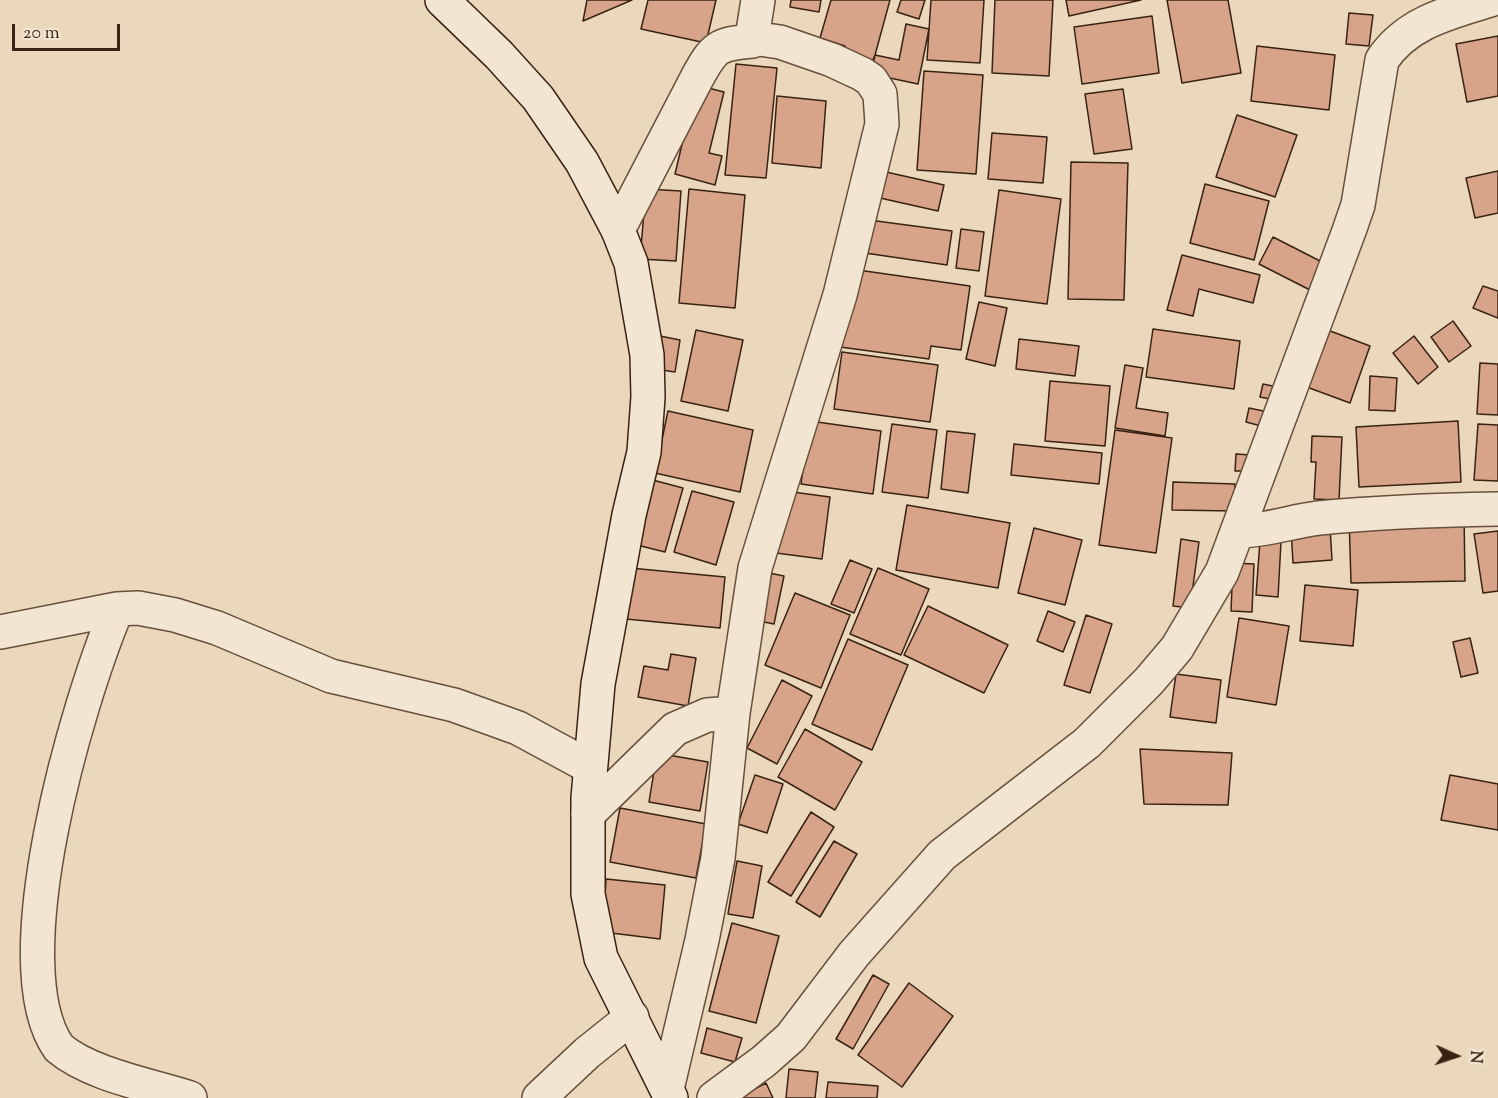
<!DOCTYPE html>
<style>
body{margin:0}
#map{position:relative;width:1498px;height:1098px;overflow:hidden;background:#ebd8bc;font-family:"Sorts Mill Goudy",serif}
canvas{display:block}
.north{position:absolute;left:1426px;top:1026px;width:60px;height:60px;-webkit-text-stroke:4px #f2e6d3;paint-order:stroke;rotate:93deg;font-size:16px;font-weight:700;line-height:24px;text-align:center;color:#392212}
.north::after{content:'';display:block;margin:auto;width:21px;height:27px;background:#392212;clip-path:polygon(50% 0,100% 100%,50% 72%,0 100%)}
.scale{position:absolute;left:12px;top:24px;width:108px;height:27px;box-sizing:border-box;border:3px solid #392212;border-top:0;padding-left:8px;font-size:18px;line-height:21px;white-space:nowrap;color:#392212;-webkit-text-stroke:4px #f2e6d3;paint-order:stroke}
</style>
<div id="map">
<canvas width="1498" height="1098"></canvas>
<div class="north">N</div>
<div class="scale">20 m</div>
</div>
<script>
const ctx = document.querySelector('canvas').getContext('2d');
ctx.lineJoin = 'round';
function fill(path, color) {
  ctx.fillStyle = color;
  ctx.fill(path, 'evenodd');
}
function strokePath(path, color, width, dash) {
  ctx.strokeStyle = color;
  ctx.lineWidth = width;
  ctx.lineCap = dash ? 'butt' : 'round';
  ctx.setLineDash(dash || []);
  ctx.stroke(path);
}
const building = new Path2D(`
 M 587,0 L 632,0 L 583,21 Z
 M 648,0 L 716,0 L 706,43 L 641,29 Z
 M 791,0 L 821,0 L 819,12 L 790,7 Z
 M 831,0 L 890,0 L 875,55 L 870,66 L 842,58 L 845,46 L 820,38 Z
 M 901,0 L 925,0 L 919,19 L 897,12 Z
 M 931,0 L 984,0 L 980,63 L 927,60 Z
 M 995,0 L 1053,0 L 1049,76 L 992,73 Z
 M 1066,0 L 1141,0 L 1069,16 Z
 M 1167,0 L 1228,0 L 1241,73 L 1182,83 Z
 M 1349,13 L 1373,15 L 1369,46 L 1346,44 Z
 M 1152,16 L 1159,73 L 1082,84 L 1074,27 Z
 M 906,24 L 929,29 L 918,84 L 871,74 L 875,55 L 899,60 Z
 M 1498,36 L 1498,96 L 1467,102 L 1456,44 Z
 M 1257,46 L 1335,55 L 1329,110 L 1251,101 Z
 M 736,64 L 777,68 L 766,178 L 725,175 Z
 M 924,71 L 983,75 L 976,174 L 917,170 Z
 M 696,85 L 724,92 L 709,153 L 722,156 L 715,185 L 675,174 Z
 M 1123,89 L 1132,149 L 1094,154 L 1085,94 Z
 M 777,96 L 826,101 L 821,168 L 772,163 Z
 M 1237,115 L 1297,135 L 1275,197 L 1216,177 Z
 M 992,133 L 1047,137 L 1043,183 L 988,179 Z
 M 1071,162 L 1128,163 L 1124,300 L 1068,299 Z
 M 1498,171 L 1498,213 L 1475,218 L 1466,178 Z
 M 886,172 L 944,185 L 938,211 L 880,198 Z
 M 1205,184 L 1269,201 L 1254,260 L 1190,243 Z
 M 646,189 L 681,191 L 676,261 L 640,259 Z
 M 689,189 L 745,195 L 735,308 L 679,303 Z
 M 999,190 L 1061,199 L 1047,304 L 985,296 Z
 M 869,220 L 952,231 L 947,265 L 865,253 Z
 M 961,229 L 984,232 L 979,271 L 956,268 Z
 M 1273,237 L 1324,263 L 1310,290 L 1259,264 Z
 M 1182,255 L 1260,275 L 1253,303 L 1199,289 L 1193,316 L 1167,310 Z
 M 851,269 L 970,286 L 961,350 L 931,346 L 929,359 L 840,347 Z
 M 1483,286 L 1498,291 L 1498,318 L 1473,308 Z
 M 979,302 L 1007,308 L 995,366 L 966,359 Z
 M 1453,321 L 1471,346 L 1449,362 L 1431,337 Z
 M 1153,329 L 1240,341 L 1234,389 L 1146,377 Z
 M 1325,329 L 1370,346 L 1350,403 L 1304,386 Z
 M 696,330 L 743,340 L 728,411 L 681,401 Z
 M 655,335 L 680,340 L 675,372 L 649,368 Z
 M 1414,336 L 1438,367 L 1418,384 L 1393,353 Z
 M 1019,339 L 1079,346 L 1075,376 L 1016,369 Z
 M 842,352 L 938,365 L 930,422 L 834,409 Z
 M 1480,363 L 1498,364 L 1498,415 L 1477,414 Z
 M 1125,365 L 1143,368 L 1136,408 L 1168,413 L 1165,436 L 1115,428 Z
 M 1370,376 L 1397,378 L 1395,411 L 1369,410 Z
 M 1050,381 L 1110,386 L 1105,446 L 1045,441 Z
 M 1263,384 L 1277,387 L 1275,400 L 1260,397 Z
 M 1249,408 L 1268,412 L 1265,427 L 1246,422 Z
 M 668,411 L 753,430 L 740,492 L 655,473 Z
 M 810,421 L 881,431 L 873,494 L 801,484 Z
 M 1458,421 L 1461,482 L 1359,487 L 1356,427 Z
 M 892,424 L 937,430 L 928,498 L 882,492 Z
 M 1478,424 L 1498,425 L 1498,481 L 1474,480 Z
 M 1115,430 L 1172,438 L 1156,553 L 1099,545 Z
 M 947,431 L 975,434 L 968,493 L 941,489 Z
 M 1312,436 L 1342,437 L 1339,500 L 1314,499 L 1316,462 L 1311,462 Z
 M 1014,444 L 1102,453 L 1099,484 L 1011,475 Z
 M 1236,454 L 1251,455 L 1251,471 L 1235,471 Z
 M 645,478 L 683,488 L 665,552 L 629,543 Z
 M 1173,482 L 1235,484 L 1234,511 L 1172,510 Z
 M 692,491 L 734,502 L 716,565 L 674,552 Z
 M 785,491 L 830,497 L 822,559 L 776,553 Z
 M 907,505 L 1010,523 L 998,588 L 896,570 Z
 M 1464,514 L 1465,581 L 1351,583 L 1349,516 Z
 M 1330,527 L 1332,560 L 1293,563 L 1291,529 Z
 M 1034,528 L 1082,540 L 1065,605 L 1018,593 Z
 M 1498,531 L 1498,591 L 1483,593 L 1474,534 Z
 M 1181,539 L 1199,542 L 1190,608 L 1173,606 Z
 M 1260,541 L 1281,542 L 1278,597 L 1256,595 Z
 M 850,560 L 872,569 L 854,613 L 831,604 Z
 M 1233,563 L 1254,564 L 1252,612 L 1231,611 Z
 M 630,568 L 725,577 L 720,628 L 626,619 Z
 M 878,568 L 929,589 L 901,655 L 850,634 Z
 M 764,572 L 784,576 L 774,624 L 754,620 Z
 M 1305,585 L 1358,590 L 1353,646 L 1300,641 Z
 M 795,593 L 850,615 L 821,688 L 765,665 Z
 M 928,606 L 1008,645 L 984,693 L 904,655 Z
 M 1048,611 L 1075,622 L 1063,652 L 1037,641 Z
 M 1086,615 L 1112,624 L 1090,693 L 1064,685 Z
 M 1239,618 L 1289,626 L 1276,705 L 1227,697 Z
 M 1470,638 L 1478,673 L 1461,677 L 1453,642 Z
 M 848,639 L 908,665 L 872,750 L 812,724 Z
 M 671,654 L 696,658 L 688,706 L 638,697 L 644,666 L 668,670 Z
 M 1176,674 L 1221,680 L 1216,723 L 1170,717 Z
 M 782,680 L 812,696 L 777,764 L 747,748 Z
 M 805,729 L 862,762 L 835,810 L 778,777 Z
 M 1140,749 L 1232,753 L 1228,805 L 1144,804 Z
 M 657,753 L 708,762 L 700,811 L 649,802 Z
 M 755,775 L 783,784 L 767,833 L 738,824 Z
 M 1450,775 L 1498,784 L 1498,830 L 1441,820 Z
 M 620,808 L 706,824 L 696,878 L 610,862 Z
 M 811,812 L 834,827 L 791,896 L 768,882 Z
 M 834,841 L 857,854 L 820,917 L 796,902 Z
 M 737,861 L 762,866 L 753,918 L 728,914 Z
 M 606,879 L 665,885 L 660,939 L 603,932 Z
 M 732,923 L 779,936 L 756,1023 L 709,1011 Z
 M 873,975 L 889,984 L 853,1049 L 836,1039 Z
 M 909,983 L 953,1016 L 902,1087 L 858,1055 Z
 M 707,1028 L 742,1038 L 735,1062 L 701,1053 Z
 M 789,1069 L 818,1072 L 815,1098 L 786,1098 Z
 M 828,1082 L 878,1086 L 877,1098 L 826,1098 Z
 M 766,1083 L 773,1098 L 737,1098 Z`);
fill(building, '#d7a489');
strokePath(building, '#392212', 1.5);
const street = new Path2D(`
 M 752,38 L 758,0
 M 618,230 L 697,78 C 714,47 717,44 752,41 L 752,38 L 780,42 L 832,60 L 862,74 L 871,80 L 880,94 L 882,124 L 840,295 L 755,568 L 733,713 L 718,858 L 702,940 L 667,1089
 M 1238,531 C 1266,531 1292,521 1319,518 C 1379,512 1438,510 1498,509
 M 117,609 C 77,703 0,965 59,1048 C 91,1075 150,1085 190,1098
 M 0,632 L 117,609 L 138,608 L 175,615 L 217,628 L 331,676 L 454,705 L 518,728 L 590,767
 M 588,814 L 675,729 L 707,715 L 733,713
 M 539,1098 L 587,1053 L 632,1017
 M 714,1098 L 764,1061 L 791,1037 L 854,954 L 942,855 L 1087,743 L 1149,681 L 1177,648 L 1222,572 L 1349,231 L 1358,205 L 1382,60 C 1407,22 1449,13 1490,0`);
const secondary = new Path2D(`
 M 442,0 L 499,55 L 538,98 L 582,162 L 618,230 L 631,263 L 647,355 L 648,397 L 644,452 L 629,515 L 598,684 L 588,798 L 588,894 L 601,958 L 671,1098`);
strokePath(street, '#66503c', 36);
strokePath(secondary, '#392212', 36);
strokePath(street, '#f2e6d3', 33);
strokePath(secondary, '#f2e6d3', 33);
</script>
